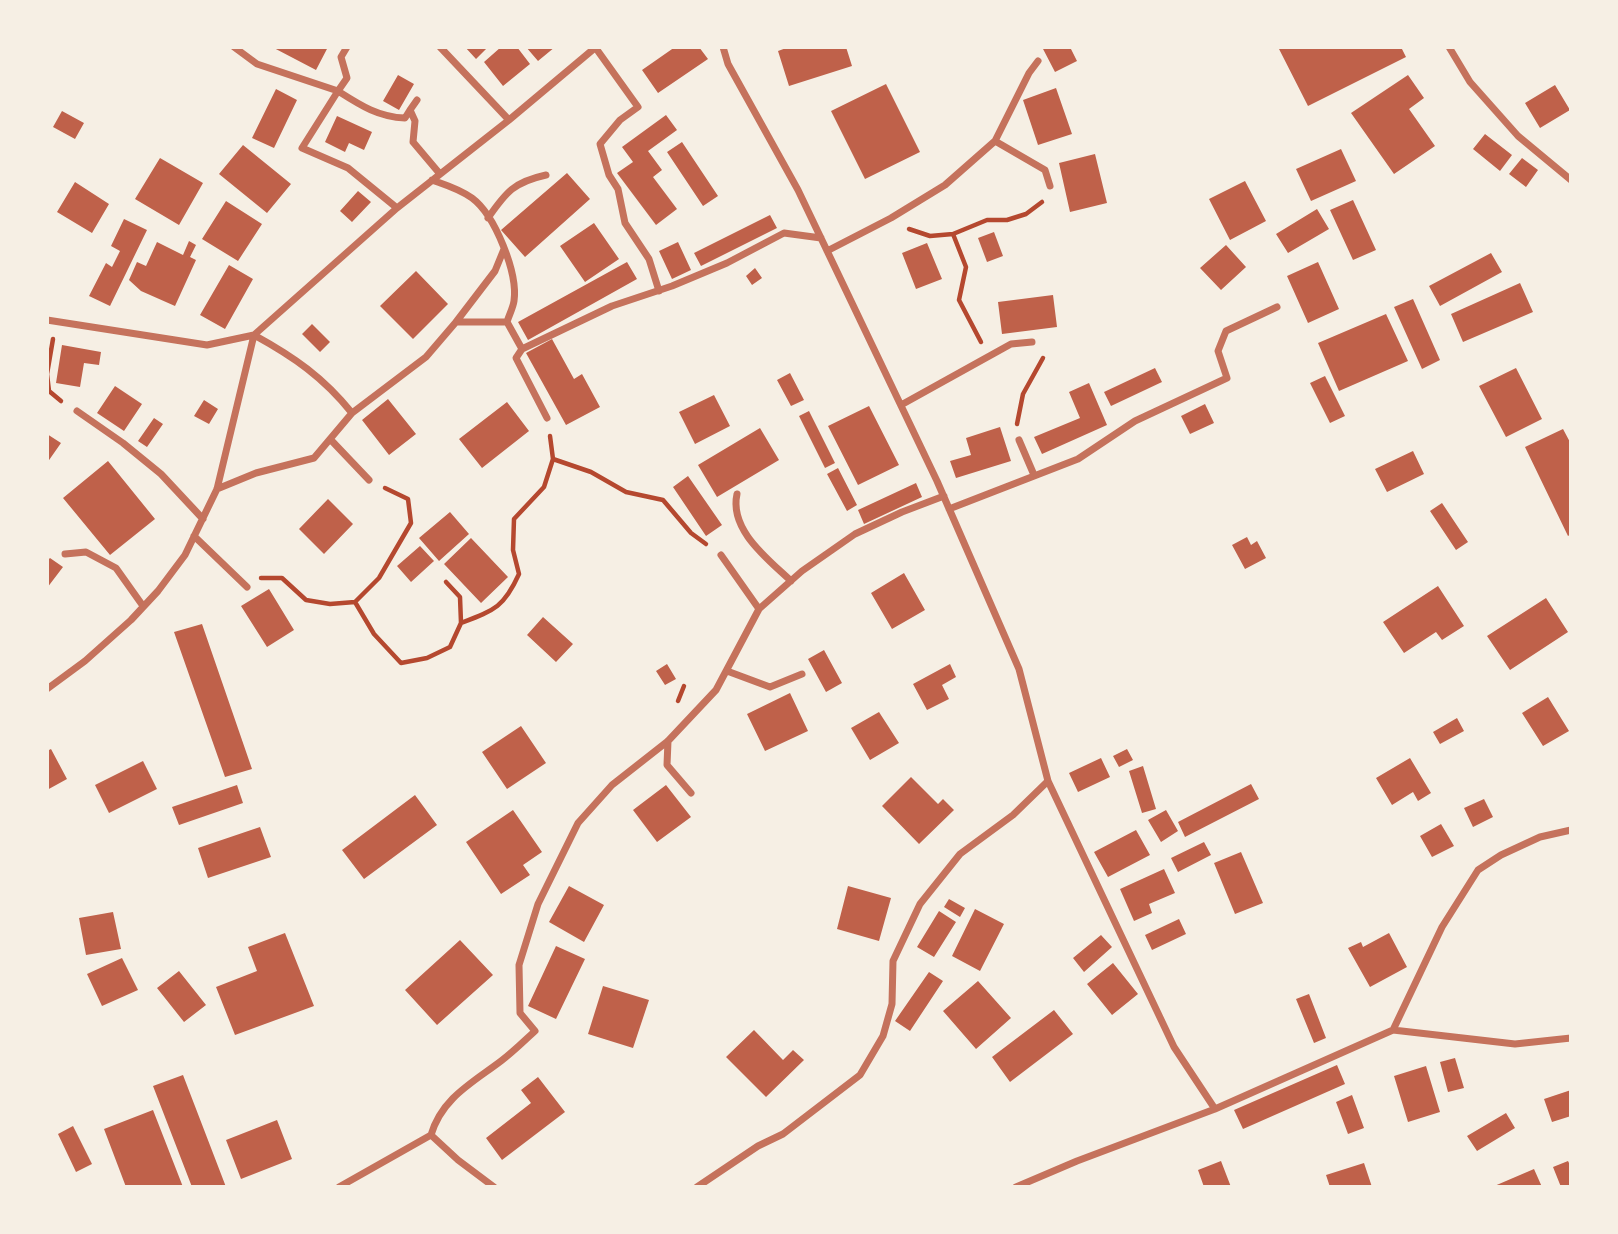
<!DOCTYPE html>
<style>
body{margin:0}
#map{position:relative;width:1618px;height:1234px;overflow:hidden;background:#f6efe4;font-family:Barlow,sans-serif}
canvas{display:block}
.frame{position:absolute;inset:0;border:49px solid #f6efe4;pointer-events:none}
</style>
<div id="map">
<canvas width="1618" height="1234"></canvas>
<div class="frame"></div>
</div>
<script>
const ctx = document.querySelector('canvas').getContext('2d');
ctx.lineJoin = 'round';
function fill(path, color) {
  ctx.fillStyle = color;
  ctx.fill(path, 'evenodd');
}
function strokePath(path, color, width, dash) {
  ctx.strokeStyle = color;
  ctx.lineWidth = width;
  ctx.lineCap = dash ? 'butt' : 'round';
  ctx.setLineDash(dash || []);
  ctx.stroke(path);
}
fill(new Path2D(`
 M 272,47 L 328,47 L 316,70 Z
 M 465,47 L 488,47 L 476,59 Z
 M 501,47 L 517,47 L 530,64 L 503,86 L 484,62 Z
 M 526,47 L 555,47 L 538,61 Z
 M 675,47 L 699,47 L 708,59 L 658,93 L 642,70 Z
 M 789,47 L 846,47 L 852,66 L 789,86 L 778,51 Z
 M 1042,47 L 1070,47 L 1077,61 L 1055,72 Z
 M 1278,47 L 1401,47 L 1406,57 L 1308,106 Z
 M 398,75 L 414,84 L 399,110 L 383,101 Z
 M 1408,75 L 1424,98 L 1409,109 L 1435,146 L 1394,174 L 1351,113 Z
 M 886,84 L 920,152 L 865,179 L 831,111 Z
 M 1555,85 L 1570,110 L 1540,128 L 1525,103 Z
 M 1056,88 L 1072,134 L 1038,145 L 1023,100 Z
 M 276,89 L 297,100 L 274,148 L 252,138 Z
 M 62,111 L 84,123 L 75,139 L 53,127 Z
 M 666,115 L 677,130 L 648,151 L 662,170 L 653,177 L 677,209 L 656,225 L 617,173 L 633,162 L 622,147 Z
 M 337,116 L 372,132 L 364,150 L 349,143 L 345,152 L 325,142 Z
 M 1485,134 L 1512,155 L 1500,171 L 1473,149 Z
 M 682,142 L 718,196 L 703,206 L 667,152 Z
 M 243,145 L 291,184 L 267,213 L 219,174 Z
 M 1341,149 L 1356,181 L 1311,201 L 1296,169 Z
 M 1095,154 L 1107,203 L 1070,212 L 1059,163 Z
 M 160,158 L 203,183 L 179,225 L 135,199 Z
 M 1522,158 L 1538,170 L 1526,187 L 1509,174 Z
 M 567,173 L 590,199 L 525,257 L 501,230 Z
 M 1245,181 L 1266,221 L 1230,240 L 1209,199 Z
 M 75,182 L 109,204 L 92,233 L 57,212 Z
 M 358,191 L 371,202 L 352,222 L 340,211 Z
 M 1353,200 L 1376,250 L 1353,260 L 1330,210 Z
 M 226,201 L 262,224 L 238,261 L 202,239 Z
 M 1317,209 L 1329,229 L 1288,253 L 1276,234 Z
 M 770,215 L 777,228 L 701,266 L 694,253 Z
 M 124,219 L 147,230 L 110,306 L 89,296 L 106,263 L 112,267 L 120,251 L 111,246 Z
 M 594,223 L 619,259 L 585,282 L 560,246 Z
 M 994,232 L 1003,256 L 987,262 L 978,238 Z
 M 189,241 L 196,245 L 190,257 L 196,260 L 175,306 L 141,291 L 129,280 L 137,262 L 146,266 L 157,242 L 183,255 Z
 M 678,242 L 691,270 L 672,279 L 659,251 Z
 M 927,243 L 942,279 L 916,289 L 902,253 Z
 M 1226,245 L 1246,267 L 1221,290 L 1200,268 Z
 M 1491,253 L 1502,272 L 1440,306 L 1429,286 Z
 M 627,262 L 637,279 L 528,340 L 518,322 Z
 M 1318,262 L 1339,309 L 1308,323 L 1287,276 Z
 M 229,265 L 253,279 L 225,329 L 200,315 Z
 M 755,268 L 762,278 L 752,285 L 746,276 Z
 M 416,271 L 448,304 L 413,339 L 380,306 Z
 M 1520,283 L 1533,312 L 1463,342 L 1451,314 Z
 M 1053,295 L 1057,327 L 1002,334 L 998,302 Z
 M 1413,299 L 1440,360 L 1422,369 L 1394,307 Z
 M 1386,314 L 1408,361 L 1339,391 L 1318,343 Z
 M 312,324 L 330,342 L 320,352 L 302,334 Z
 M 552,339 L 574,379 L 582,374 L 600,407 L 566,425 L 526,353 Z
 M 62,345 L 101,352 L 99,365 L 84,363 L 80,387 L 56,383 Z
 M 1155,368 L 1162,382 L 1111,406 L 1104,392 Z
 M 1516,368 L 1542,419 L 1506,437 L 1479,386 Z
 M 790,373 L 804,400 L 791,406 L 777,380 Z
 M 1325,376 L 1345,416 L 1330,423 L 1310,383 Z
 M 1089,383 L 1107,425 L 1042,454 L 1034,437 L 1080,418 L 1069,392 Z
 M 115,386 L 142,404 L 124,431 L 97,413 Z
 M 714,395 L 730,426 L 695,444 L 679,412 Z
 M 388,399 L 416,434 L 389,455 L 362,420 Z
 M 204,400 L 218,409 L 209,424 L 194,416 Z
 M 507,402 L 529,431 L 482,468 L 459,439 Z
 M 1205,404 L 1214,423 L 1190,434 L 1181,416 Z
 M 869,406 L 899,465 L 858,485 L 828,426 Z
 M 809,411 L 835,463 L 825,468 L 799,416 Z
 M 154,418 L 163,424 L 147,447 L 138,441 Z
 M 1000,427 L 1011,461 L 956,478 L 950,461 L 971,455 L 966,438 Z
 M 760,428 L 779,460 L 717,497 L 698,465 Z
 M 1563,429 L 1571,444 L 1571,534 L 1568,536 L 1525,447 Z
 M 47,434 L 61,443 L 47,463 Z
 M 1413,451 L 1424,474 L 1387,492 L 1375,469 Z
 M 108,461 L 155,519 L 110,555 L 63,498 Z
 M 838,468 L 857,505 L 847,511 L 827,474 Z
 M 688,476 L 722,525 L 706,536 L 673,487 Z
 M 916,483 L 922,497 L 864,524 L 858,510 Z
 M 328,499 L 353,524 L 324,554 L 299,529 Z
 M 1442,503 L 1468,542 L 1456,550 L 1430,511 Z
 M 450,512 L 469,534 L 439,561 L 419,538 Z
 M 1247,537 L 1251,545 L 1257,541 L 1266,558 L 1245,569 L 1232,545 Z
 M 471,538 L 508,577 L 481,603 L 444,564 Z
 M 420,546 L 434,561 L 411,582 L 397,566 Z
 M 50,558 L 63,567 L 47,588 L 47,561 Z
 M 904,573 L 925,610 L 892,629 L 871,593 Z
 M 1438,586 L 1464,626 L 1442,640 L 1436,632 L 1404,653 L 1383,622 Z
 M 269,589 L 294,630 L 267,647 L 241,606 Z
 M 1546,598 L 1568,632 L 1510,670 L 1487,636 Z
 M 543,617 L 573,644 L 556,662 L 527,635 Z
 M 202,624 L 252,769 L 225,777 L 174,632 Z
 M 824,650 L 842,683 L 826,692 L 808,659 Z
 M 667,664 L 676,679 L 665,685 L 656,671 Z
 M 950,664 L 956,677 L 942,685 L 949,699 L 927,710 L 913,684 Z
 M 790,693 L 808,731 L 765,751 L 747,714 Z
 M 1548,697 L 1569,731 L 1543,746 L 1522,713 Z
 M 879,712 L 899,743 L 870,760 L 851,728 Z
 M 1457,718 L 1464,731 L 1440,744 L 1433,732 Z
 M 521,726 L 546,763 L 507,789 L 482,752 Z
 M 51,749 L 67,779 L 47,790 L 47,751 Z
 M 1127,749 L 1133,760 L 1119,767 L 1113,756 Z
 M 1101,758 L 1110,777 L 1078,792 L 1069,773 Z
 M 1410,758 L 1431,793 L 1418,801 L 1413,792 L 1392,805 L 1376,778 Z
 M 143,761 L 157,789 L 109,813 L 95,785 Z
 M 1143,766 L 1156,809 L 1142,813 L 1129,771 Z
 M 911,777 L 938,804 L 943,799 L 954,810 L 919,844 L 882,806 Z
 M 1251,784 L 1259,799 L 1185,837 L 1178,822 Z
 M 237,785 L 243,803 L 179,825 L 172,807 Z
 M 666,785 L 691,817 L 657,842 L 633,810 Z
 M 415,795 L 437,825 L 364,879 L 342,850 Z
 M 1484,799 L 1493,817 L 1473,827 L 1464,808 Z
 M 513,810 L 542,852 L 523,865 L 530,875 L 501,894 L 466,842 Z
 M 1166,810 L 1178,831 L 1161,842 L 1148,820 Z
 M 1441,824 L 1454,846 L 1432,857 L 1420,836 Z
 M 260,827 L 271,857 L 208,878 L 198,848 Z
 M 1136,830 L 1150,855 L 1108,877 L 1094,852 Z
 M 1204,842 L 1211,855 L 1178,872 L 1171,858 Z
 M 1241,852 L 1263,903 L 1235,914 L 1214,863 Z
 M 1164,869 L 1175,893 L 1149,904 L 1152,913 L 1134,921 L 1120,889 Z
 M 569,886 L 604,905 L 584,942 L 549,922 Z
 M 848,886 L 891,898 L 879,941 L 837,929 Z
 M 949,899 L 965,908 L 960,917 L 944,907 Z
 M 975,909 L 1004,924 L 980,971 L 952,956 Z
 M 939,911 L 956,922 L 934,957 L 917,947 Z
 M 113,912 L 121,949 L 86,955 L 79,918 Z
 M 1179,919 L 1186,934 L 1152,950 L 1145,935 Z
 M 285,933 L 314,1006 L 235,1035 L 216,987 L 257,971 L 248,947 Z
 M 1389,933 L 1407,967 L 1370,987 L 1348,948 L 1361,942 L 1363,947 Z
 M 1101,935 L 1112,947 L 1084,972 L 1073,958 Z
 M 460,940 L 493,975 L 437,1025 L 405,990 Z
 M 556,946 L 585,959 L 556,1019 L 528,1006 Z
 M 122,958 L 138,990 L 102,1006 L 87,974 Z
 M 1113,963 L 1138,994 L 1112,1015 L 1087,984 Z
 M 179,971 L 206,1005 L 184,1022 L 157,988 Z
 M 929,972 L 943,981 L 910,1031 L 895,1021 Z
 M 978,981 L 1011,1018 L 976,1049 L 943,1011 Z
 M 603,986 L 649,1000 L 633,1048 L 588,1034 Z
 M 1309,994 L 1326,1038 L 1314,1043 L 1296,999 Z
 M 1054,1010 L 1073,1034 L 1010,1082 L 992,1057 Z
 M 754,1030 L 783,1060 L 793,1050 L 804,1060 L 766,1097 L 726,1057 Z
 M 1455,1058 L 1464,1088 L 1448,1092 L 1440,1062 Z
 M 1337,1065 L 1345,1084 L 1243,1129 L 1234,1110 Z
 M 1426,1066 L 1440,1112 L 1408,1122 L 1394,1076 Z
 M 183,1075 L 226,1187 L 192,1187 L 153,1086 Z
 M 538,1077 L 565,1112 L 502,1160 L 486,1138 L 531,1103 L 521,1090 Z
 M 1571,1090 L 1571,1116 L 1552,1122 L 1544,1099 Z
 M 1352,1095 L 1364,1128 L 1348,1134 L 1336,1102 Z
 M 153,1110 L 183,1187 L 126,1187 L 104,1129 Z
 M 1506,1113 L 1515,1128 L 1477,1151 L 1467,1136 Z
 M 277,1120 L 292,1159 L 241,1179 L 226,1140 Z
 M 73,1126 L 92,1164 L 76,1172 L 58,1134 Z
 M 1221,1161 L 1231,1187 L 1204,1187 L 1198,1170 Z
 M 1568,1161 L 1571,1167 L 1571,1187 L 1561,1187 L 1553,1167 Z
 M 1364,1163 L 1372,1187 L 1330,1187 L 1326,1175 Z
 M 1534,1169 L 1542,1187 L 1492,1187 Z`), '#bf614a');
strokePath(new Path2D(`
 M 909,229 L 930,236 L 953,234 L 966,267 L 959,300 L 981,342
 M 953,234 L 987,220 L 1007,220 L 1026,214 L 1042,202
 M 53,339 L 47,374 L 49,391 L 61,401
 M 1017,424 L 1023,394 L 1043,358
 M 553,459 L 591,472 L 626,492 L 663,500 L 691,533 L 706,544
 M 261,578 L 282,578 L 306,600 L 330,604 L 355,602 L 379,578 L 411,523 L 408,499 L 385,488
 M 355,602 L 374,634 L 401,663 L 427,658 L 450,647 L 461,623 L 460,597 L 446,582
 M 461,623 C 495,610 504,607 519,574 L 513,550 L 514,519 L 544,487 L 553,459 L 550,436
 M 678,701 L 684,686`), '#b5482f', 4.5);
strokePath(new Path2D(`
 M 234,47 L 257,64 L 338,91 L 302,148 L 348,168 L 397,208
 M 347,47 L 341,57 L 347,78 L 338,91 C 360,105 378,117 405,118 L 410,110
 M 440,47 L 509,120
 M 595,47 L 638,107 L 620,120 L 600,144 L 609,175 L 618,189 L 625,223 L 649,259 L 659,291
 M 1449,47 L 1470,82 L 1518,136 L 1571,180
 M 417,100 L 410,110 L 415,121 L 413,142 L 440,174
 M 995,141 L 1045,170 L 1050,186
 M 432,180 C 446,185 460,189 472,198 C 495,215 518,273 514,301 C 513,308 509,315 507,322 L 522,349
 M 488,218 C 506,192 514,182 546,175
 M 827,251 L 891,218 L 945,185 L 995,141 L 1029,73 L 1038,61
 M 47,320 L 207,345 L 254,335 C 294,357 323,377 352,413
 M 456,322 L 495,271 L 504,249
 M 901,405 L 1011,344 L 1032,342
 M 77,411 L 123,443 L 161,474 L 203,519
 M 547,418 L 516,358 L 522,349 L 612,306 L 672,286 L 727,263 L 784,233 L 821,238
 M 330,439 L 369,480
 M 1019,440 L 1034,475
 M 217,489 L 256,473 L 314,458 L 352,413 L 426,357 L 456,322 L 507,322
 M 737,494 C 729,530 768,559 791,581
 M 949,509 L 1078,459 L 1135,421 L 1227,378 L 1218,351 L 1226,331 L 1277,307
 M 194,536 L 247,587
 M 65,554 L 86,552 L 116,568 L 143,606
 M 721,555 L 759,609
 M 727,671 L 770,687 L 802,674
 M 47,689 L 85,661 L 131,620 L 158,591 L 185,555 L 217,489 L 254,335 L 397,208 L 509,120 L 596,47
 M 668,741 L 667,765 L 691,793
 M 1048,781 L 1174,1047 L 1215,1109
 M 1393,1030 L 1442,927 L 1478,870 L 1501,855 L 1540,837 L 1571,830
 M 431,1135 C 442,1098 472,1083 501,1061 C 513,1052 524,1041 535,1031 L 520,1013 L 519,965 L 538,904 L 578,823 L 612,785 L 668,741 L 716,690 L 759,609 L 802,571 L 855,534 L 902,512 L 944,496
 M 339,1187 L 431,1135 L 458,1160 L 494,1187
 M 697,1187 L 758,1146 L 783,1134 L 860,1075 L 883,1036 L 892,1004 L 893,961 L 920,904 L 960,854 L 1013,815 L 1048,781 L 1019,669 L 937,481 L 798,190 L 728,64 L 723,47
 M 1016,1187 L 1077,1161 L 1215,1109 L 1393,1030 L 1515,1044 L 1571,1038`), '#c5725c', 7);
</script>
